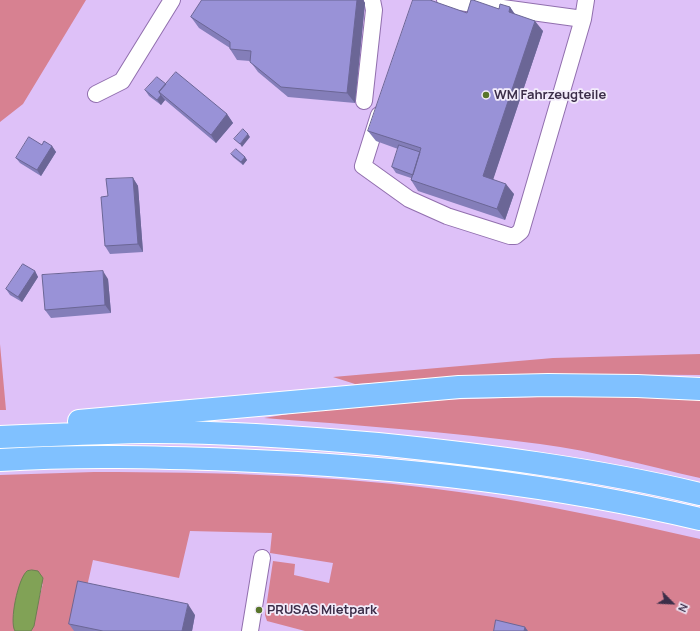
<!DOCTYPE html>
<style>
body{margin:0}
#map{position:relative;width:700px;height:631px;overflow:hidden;background:#dec1f8;font-family:Manrope,sans-serif}
canvas{display:block}
.north{position:absolute;left:652px;top:583px;width:40px;height:40px;-webkit-text-stroke:3px #f3ecfb;paint-order:stroke;rotate:114deg;font-size:11px;font-weight:700;line-height:16px;text-align:center;color:#3c2e49}
.north::after{content:'';display:block;margin:auto;width:14px;height:18px;background:#3c2e49;clip-path:polygon(50% 0,100% 100%,50% 72%,0 100%)}
</style>
<div id="map">
<canvas width="700" height="631"></canvas>
<div class="north">N</div>
</div>
<script>
const ctx = document.querySelector('canvas').getContext('2d');
ctx.lineJoin = 'round';
function fill(path, color) {
  ctx.fillStyle = color;
  ctx.fill(path, 'evenodd');
}
function strokePath(path, color, width, dash) {
  ctx.strokeStyle = color;
  ctx.lineWidth = width;
  ctx.lineCap = dash ? 'butt' : 'round';
  ctx.setLineDash(dash || []);
  ctx.stroke(path);
}
function write(font, color, halo, rows, align = 'center') {
  ctx.font = font + ' Manrope,sans-serif';
  ctx.lineWidth = 3.5;
  ctx.setLineDash([]);
  ctx.textBaseline = 'middle';
  ctx.strokeStyle = halo;
  ctx.fillStyle = color;
  for (const [text, x, y, turn = 0] of rows) {
    ctx.save();
    ctx.translate(x, y);
    ctx.rotate((+turn || 0) * Math.PI / 180);
    ctx.textAlign = isNaN(turn) ? turn : align;
    if (halo) ctx.strokeText(text, 0, 0);
    ctx.fillText(text, 0, 0);
    ctx.restore();
  }
}
fill(new Path2D(`
 M 0,0 L 86,0 L 23,104 L 0,122 Z
 M 0,344 L 6,410 L 0,410 Z
 M 700,354 L 700,375 L 531,374 L 355,384 L 333,377 L 553,358 Z
 M 575,396 L 700,399 L 700,478 C 647,466 594,451 540,444 C 448,432 356,425 264,418 L 331,407 L 434,400 Z
 M 94,472 C 216,472 338,475 459,492 C 540,503 620,521 700,539 L 700,631 L 305,631 L 267,621 L 265,615 L 273,561 L 295,564 L 294,575 L 329,583 L 333,563 L 270,553 L 272,533 L 190,531 L 179,578 L 93,560 L 77,631 L 31,631 L 43,583 L 15,631 L 0,631 L 0,475 Z`), '#d78191');
const water = new Path2D(`
 M 32,570 L 38,571 L 43,578 L 34,626 L 31,631 L 15,631 C 9,622 18,578 27,571 Z`);
fill(water, '#81a256');
strokePath(water, '#6c7f52', 1);
const minor = new Path2D(`
 M 445,0 L 583,19
 M 96,94 L 122,81 L 172,0
 M 364,101 L 374,10 L 372,0
 M 379,115 L 363,166 L 409,199 L 447,216 L 510,236 L 515,236 L 521,231 L 583,19 L 586,0
 M 250,631 L 262,558`);
const highway = new Path2D(`
 M 79,421 L 459,387 L 548,385 L 637,386 L 700,389
 M 0,437 C 47,435 94,433 142,432 C 220,431 300,437 378,444 C 486,455 595,469 700,494
 M 0,460 C 78,455 156,457 234,460 C 390,466 547,483 700,519`);
strokePath(minor, '#916fae', 18);
strokePath(highway, '#fff', 24);
strokePath(minor, '#fff', 16);
strokePath(highway, '#80c1ff', 22);
fill(new Path2D(`
 M 202,0 L 363,0 L 365,3 L 355,103 L 288,97 L 258,72 L 250,61 L 237,60 L 230,49 L 230,48 L 199,28 L 191,17 Z
 M 510,7 L 515,14 L 543,31 L 493,179 L 514,194 L 505,220 L 418,191 L 411,180 L 411,178 L 396,173 L 392,167 L 398,149 L 376,141 L 368,131 L 467,13 Z
 M 166,84 L 227,114 L 233,123 L 216,143 L 165,100 L 161,105 L 149,96 L 145,90 Z
 M 42,145 L 52,146 L 56,152 L 41,176 L 20,163 L 16,158 Z
 M 231,154 L 245,157 L 247,160 L 243,165 L 233,157 Z
 M 133,178 L 138,186 L 143,252 L 110,254 L 105,246 L 108,196 Z
 M 35,271 L 38,277 L 22,302 L 10,295 L 6,289 Z
 M 108,279 L 111,313 L 51,318 L 45,310 Z
 M 195,615 L 192,631 L 74,631 L 69,624 Z`), '#847eb9');
fill(new Path2D(`
 M 357,0 L 363,0 L 365,3 L 355,103 L 347,93 Z
 M 510,7 L 517,18 L 509,12 Z
 M 535,21 L 543,31 L 491,186 L 483,176 Z
 M 161,95 L 165,100 L 161,105 L 157,100 Z
 M 227,114 L 233,123 L 216,143 L 211,135 Z
 M 248,134 L 250,137 L 242,147 L 240,144 Z
 M 52,146 L 56,152 L 41,176 L 37,170 Z
 M 245,157 L 247,160 L 243,165 L 241,162 Z
 M 133,178 L 138,186 L 143,252 L 138,244 Z
 M 506,184 L 514,194 L 505,220 L 497,209 Z
 M 35,271 L 38,277 L 22,302 L 18,297 Z
 M 103,271 L 108,279 L 111,313 L 105,305 Z
 M 188,604 L 195,615 L 192,631 L 182,631 Z
 M 525,627 L 528,631 L 524,631 Z`), '#6b6696');
const building = new Path2D(`
 M 202,0 L 357,0 L 347,93 L 281,87 L 250,62 L 251,51 L 230,49 L 230,42 L 191,17 Z
 M 413,0 L 430,0 L 467,13 L 471,0 L 473,0 L 499,9 L 500,4 L 510,7 L 509,12 L 535,21 L 483,176 L 506,184 L 497,209 L 411,180 L 421,148 L 368,131 Z
 M 176,72 L 227,114 L 211,135 L 159,92 Z
 M 157,77 L 166,84 L 159,92 L 161,95 L 157,100 L 145,90 Z
 M 243,129 L 248,134 L 240,144 L 234,139 Z
 M 29,137 L 42,145 L 44,141 L 52,146 L 37,170 L 16,158 Z
 M 399,145 L 420,152 L 413,175 L 392,167 Z
 M 236,149 L 245,157 L 241,162 L 231,154 Z
 M 133,178 L 138,244 L 105,246 L 101,197 L 108,196 L 106,179 Z
 M 23,264 L 35,271 L 18,297 L 6,289 Z
 M 103,271 L 105,305 L 45,310 L 42,275 Z
 M 78,581 L 188,604 L 182,631 L 103,631 L 69,624 Z
 M 496,620 L 525,627 L 524,631 L 494,631 Z`);
fill(building, '#9992d7');
strokePath(building, '#6b6696', 1);
for (const [x, y, r, color] of [
 [486,95,4,"#58752b"],
 [259,610,4,"#58752b"]
]) {
  const dot = new Path2D();
  dot.arc(x, y, r, 0, 2 * Math.PI);
  ctx.fillStyle = color;
  ctx.fill(dot);
  strokePath(dot, '#f3ecfb', 1.5);
}
write('bold 13px', '#3c2e49', '#f3ecfb', [
 ["WM Fahrzeugteile",494,95],
 ["PRUSAS Mietpark",267,610]
], 'left');
</script>
